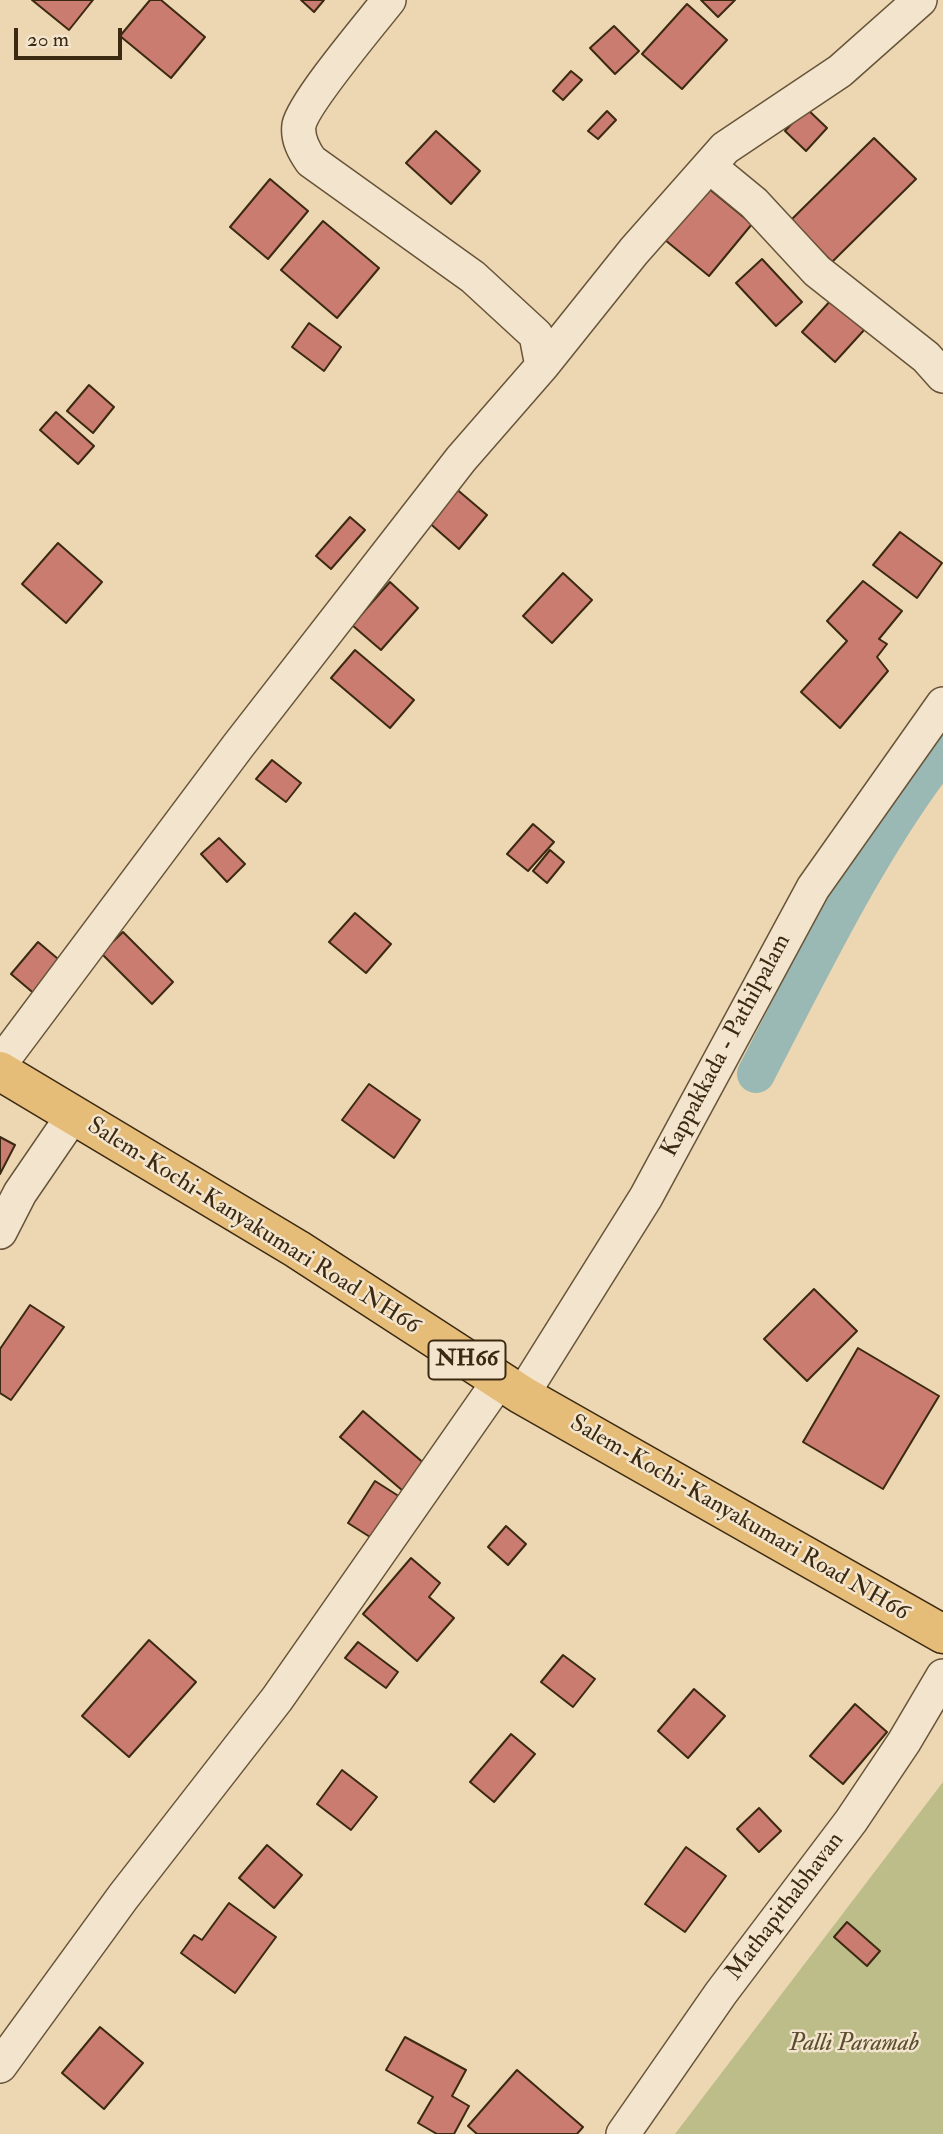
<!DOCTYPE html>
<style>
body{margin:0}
#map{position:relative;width:943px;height:2134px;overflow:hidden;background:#ecd7b2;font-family:"IM FELL Double Pica",serif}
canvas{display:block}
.scale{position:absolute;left:14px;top:28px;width:108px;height:32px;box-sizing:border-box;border:4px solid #3b2911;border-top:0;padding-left:9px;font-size:21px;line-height:24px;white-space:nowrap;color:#3b2911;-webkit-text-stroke:5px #f3e5cd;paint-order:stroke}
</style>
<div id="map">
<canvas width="943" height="2134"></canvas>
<div class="scale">20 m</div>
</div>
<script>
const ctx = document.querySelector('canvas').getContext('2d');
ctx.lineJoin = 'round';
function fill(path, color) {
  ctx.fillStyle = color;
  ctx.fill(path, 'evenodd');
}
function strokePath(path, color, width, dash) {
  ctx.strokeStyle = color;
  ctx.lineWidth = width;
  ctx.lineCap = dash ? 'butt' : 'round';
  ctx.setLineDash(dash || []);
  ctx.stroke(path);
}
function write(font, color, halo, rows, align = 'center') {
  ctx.font = font + ' "IM FELL Double Pica",serif';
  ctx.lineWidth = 5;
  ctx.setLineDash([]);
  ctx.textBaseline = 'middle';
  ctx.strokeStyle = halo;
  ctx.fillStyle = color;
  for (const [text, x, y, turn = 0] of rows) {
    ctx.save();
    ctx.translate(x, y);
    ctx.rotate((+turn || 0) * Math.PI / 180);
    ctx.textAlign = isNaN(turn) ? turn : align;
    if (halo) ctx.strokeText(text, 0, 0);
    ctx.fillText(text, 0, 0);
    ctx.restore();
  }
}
fill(new Path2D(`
 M 943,1782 L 943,2134 L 675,2134 Z`), '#bcbd89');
strokePath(new Path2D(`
 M 756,1074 C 811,968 870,845 943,752`), '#9ab8b4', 38);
const building = new Path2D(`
 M 32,0 L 93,0 L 69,30 Z
 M 150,0 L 161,0 L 205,37 L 171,78 L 120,36 Z
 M 301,0 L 324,0 L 314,12 Z
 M 701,0 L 735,0 L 718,17 Z
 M 687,4 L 727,40 L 682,89 L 642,54 Z
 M 614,26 L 639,51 L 615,74 L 590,48 Z
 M 571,71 L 582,80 L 563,100 L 553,91 Z
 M 806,108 L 827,128 L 806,151 L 785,131 Z
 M 607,111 L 616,120 L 598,139 L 588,131 Z
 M 436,131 L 480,171 L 451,204 L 406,163 Z
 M 874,138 L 916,179 L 832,262 L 791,220 Z
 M 270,179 L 308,211 L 268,259 L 230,227 Z
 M 702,183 L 752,224 L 709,276 L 659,235 Z
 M 323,221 L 379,268 L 337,318 L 281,270 Z
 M 762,259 L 802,302 L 776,326 L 736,283 Z
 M 832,299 L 865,329 L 835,362 L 802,332 Z
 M 309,323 L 341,347 L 324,371 L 292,347 Z
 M 89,385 L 114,407 L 93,433 L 67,411 Z
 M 56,412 L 94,446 L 78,464 L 40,430 Z
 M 454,487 L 487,515 L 459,549 L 426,520 Z
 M 350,517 L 365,530 L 331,569 L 316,556 Z
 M 900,532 L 942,563 L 917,598 L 873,565 Z
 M 58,543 L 102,582 L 66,623 L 22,584 Z
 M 563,573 L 592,600 L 552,643 L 523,616 Z
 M 863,581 L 902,611 L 879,639 L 887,644 L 877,657 L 888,671 L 840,728 L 801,692 L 847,641 L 827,621 Z
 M 390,582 L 418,608 L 381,650 L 352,625 Z
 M 355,650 L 414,700 L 390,728 L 331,678 Z
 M 272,760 L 301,783 L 286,802 L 256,779 Z
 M 533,824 L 554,842 L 528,871 L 507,854 Z
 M 219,838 L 245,864 L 227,882 L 201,854 Z
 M 550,850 L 564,862 L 547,883 L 533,871 Z
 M 355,913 L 391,944 L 366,973 L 329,942 Z
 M 123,932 L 173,982 L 152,1004 L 101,953 Z
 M 38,942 L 64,964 L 37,996 L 11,974 Z
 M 369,1084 L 420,1120 L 394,1158 L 342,1120 Z
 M 0,1137 L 15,1145 L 0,1174 Z
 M 814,1289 L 857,1331 L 807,1381 L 764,1339 Z
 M 30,1305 L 64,1327 L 11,1400 L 0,1393 L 0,1349 Z
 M 858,1348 L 939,1396 L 883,1489 L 803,1442 Z
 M 363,1411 L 433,1471 L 410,1497 L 340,1437 Z
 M 375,1481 L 408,1502 L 381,1544 L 348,1523 Z
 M 506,1526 L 526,1544 L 508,1565 L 488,1547 Z
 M 411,1558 L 440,1583 L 429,1597 L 454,1618 L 417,1661 L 363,1614 Z
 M 149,1640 L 196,1682 L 129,1757 L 82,1716 Z
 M 358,1642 L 398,1672 L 386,1688 L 345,1658 Z
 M 563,1655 L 595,1679 L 573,1707 L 541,1682 Z
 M 694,1689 L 725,1716 L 688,1758 L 658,1731 Z
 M 855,1704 L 887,1732 L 843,1784 L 810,1756 Z
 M 511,1734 L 535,1754 L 494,1802 L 470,1782 Z
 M 342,1770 L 377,1797 L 351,1830 L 317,1804 Z
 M 759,1808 L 781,1831 L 759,1852 L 737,1829 Z
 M 267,1845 L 302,1875 L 274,1908 L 239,1878 Z
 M 686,1847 L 726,1876 L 685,1932 L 645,1904 Z
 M 229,1903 L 276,1937 L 235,1993 L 181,1953 L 194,1935 L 202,1940 Z
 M 847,1922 L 880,1951 L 867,1966 L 834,1937 Z
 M 100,2027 L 143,2063 L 104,2109 L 62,2073 Z
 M 405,2037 L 466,2070 L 452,2096 L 469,2106 L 454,2134 L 437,2134 L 418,2123 L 433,2097 L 386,2070 Z
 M 517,2070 L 583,2127 L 577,2134 L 477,2134 L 468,2126 Z`);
fill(building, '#ca7c70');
strokePath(building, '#3b2911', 2);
const minor = new Path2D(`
 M 709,166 L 754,203 L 817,271 L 926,357 L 943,376
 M 542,366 L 634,251 L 725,148 L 840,71 L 920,0
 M 0,1064 L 238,746 L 461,459 L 542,366 L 536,335 L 473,277 L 311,161 C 304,151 297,139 299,125 C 304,102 371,23 389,0
 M 0,1232 L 20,1193 L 72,1117
 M 522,1395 L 646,1197 L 813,888 L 943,704
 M 0,2066 L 123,1897 L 277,1699 L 499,1381
 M 623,2134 L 721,1993 L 851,1821 L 904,1742 L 943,1676`);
const trunk = new Path2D(`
 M 0,1071 L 297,1249 L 522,1395 L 943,1634`);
strokePath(minor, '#675439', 36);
strokePath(trunk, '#3b2911', 41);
strokePath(minor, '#f3e5cd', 33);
strokePath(trunk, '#e6bc79', 38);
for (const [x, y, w] of [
 [467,1360,77]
]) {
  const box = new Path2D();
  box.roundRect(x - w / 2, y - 19.5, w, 39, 5);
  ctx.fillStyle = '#f3e5cd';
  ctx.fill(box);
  strokePath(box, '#3b2911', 2);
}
write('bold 23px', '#3b2911', null, [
 ["NH66",467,1360]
]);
write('24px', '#3b2911', '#f3e5cd', [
 ["Kappakkada - Pathilpalam",727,1046,-62],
 ["Salem-Kochi-Kanyakumari Road NH66",253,1227,32],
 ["Salem-Kochi-Kanyakumari Road NH66",739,1519,30],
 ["Mathapithabhavan",786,1907,-53]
]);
write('italic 24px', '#5b4e2f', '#f3e5cd', [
 ["Palli Paramab",854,2045]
]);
</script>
